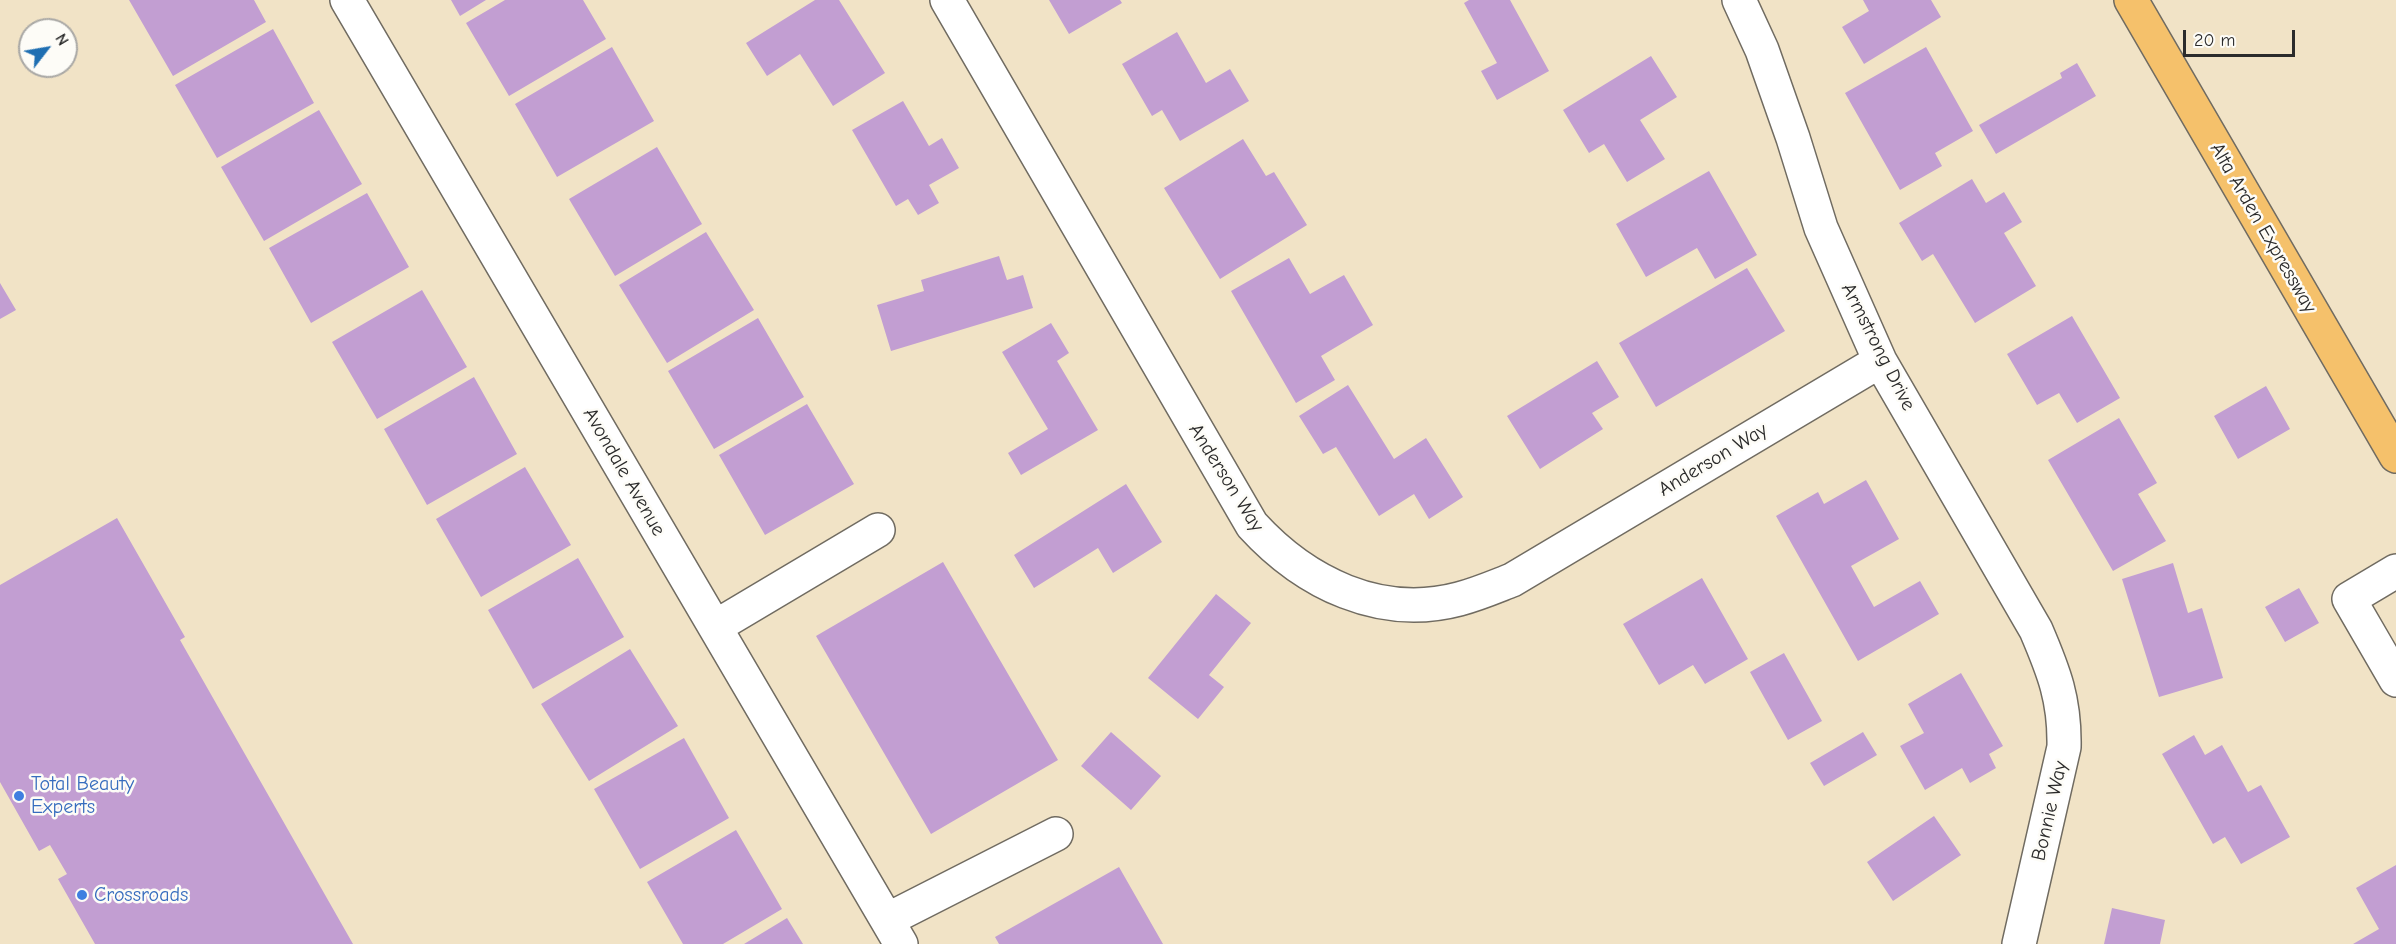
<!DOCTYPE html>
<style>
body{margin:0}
#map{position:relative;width:2396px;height:944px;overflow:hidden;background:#f1e3c6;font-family:"Comic Neue",sans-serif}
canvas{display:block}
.north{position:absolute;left:18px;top:18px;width:60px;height:60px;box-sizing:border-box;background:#fdfcf7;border:2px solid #a9a8a5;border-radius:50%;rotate:59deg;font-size:16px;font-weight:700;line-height:24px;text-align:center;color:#2b2b2b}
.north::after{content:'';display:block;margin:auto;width:21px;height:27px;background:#1f6fb2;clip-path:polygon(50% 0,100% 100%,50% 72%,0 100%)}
.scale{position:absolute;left:2183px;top:30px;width:112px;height:27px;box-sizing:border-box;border:3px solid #2b2b2b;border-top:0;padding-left:8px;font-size:18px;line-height:21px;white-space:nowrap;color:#2b2b2b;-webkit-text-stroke:4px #fdfcf7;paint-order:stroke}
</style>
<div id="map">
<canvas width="2396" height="944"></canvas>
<div class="north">N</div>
<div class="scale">20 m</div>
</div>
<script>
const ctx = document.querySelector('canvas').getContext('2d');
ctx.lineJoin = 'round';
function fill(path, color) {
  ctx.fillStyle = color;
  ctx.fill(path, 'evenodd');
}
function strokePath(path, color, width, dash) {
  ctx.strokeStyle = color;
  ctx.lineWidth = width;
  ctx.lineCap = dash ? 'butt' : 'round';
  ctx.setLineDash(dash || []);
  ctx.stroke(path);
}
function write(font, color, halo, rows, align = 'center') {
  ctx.font = font + ' "Comic Neue",sans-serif';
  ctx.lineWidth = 5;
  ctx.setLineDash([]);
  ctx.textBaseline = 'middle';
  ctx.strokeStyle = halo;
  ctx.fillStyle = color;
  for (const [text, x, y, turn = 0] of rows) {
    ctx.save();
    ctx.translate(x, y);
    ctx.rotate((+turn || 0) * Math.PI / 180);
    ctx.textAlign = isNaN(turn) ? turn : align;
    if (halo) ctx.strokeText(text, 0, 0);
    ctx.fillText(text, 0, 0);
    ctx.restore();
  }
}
fill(new Path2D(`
 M 129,0 L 254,0 L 266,22 L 173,76 Z
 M 451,0 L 486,0 L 460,16 Z
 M 505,0 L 583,0 L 606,39 L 509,96 L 466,23 Z
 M 815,0 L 839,0 L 885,73 L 833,106 L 800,54 L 767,76 L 746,43 Z
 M 1049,0 L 1120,0 L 1122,3 L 1069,34 Z
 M 1469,0 L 1510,0 L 1549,71 L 1497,100 L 1481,71 L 1497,63 L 1464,3 Z
 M 1863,0 L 1931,0 L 1941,17 L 1864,64 L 1842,27 L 1869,11 Z
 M 273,29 L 314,103 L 217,158 L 175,85 Z
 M 1177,32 L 1206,83 L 1230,69 L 1249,101 L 1180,141 L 1162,110 L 1152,116 L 1122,64 Z
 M 612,47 L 654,121 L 557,177 L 515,104 Z
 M 1926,47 L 1973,131 L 1935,153 L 1942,166 L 1900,190 L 1845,93 Z
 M 1651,56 L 1677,97 L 1640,120 L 1665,159 L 1627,182 L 1604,144 L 1589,153 L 1563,110 Z
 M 2077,63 L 2096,96 L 1996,154 L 1979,125 L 2062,78 L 2060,73 Z
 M 903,101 L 929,146 L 942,138 L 959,168 L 929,185 L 939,203 L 918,215 L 908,199 L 896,206 L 852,130 Z
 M 319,110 L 362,184 L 264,241 L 221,167 Z
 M 1243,139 L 1266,176 L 1274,172 L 1307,225 L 1220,279 L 1164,188 Z
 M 657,147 L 702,224 L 615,276 L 569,199 Z
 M 1709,171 L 1757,255 L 1715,279 L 1697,248 L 1646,277 L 1616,224 Z
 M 1972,179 L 1986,203 L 2004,192 L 2022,222 L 2004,233 L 2036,286 L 1975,323 L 1933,254 L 1922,261 L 1899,223 Z
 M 367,193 L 409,267 L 311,323 L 269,248 Z
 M 706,232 L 754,310 L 667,363 L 619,285 Z
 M 999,256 L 1007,280 L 1023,275 L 1033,308 L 891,351 L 877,305 L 924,291 L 921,280 Z
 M 1289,258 L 1310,294 L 1344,275 L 1373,325 L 1321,356 L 1335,380 L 1296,403 L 1231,291 Z
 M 1747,268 L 1785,331 L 1656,407 L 1619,343 Z
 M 0,283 L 16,310 L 0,319 Z
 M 422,290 L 467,367 L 377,419 L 332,342 Z
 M 2072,316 L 2120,398 L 2077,423 L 2059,393 L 2037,405 L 2007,354 Z
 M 758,318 L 804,397 L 714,449 L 668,371 Z
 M 1051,323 L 1069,353 L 1057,361 L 1098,430 L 1021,475 L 1008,453 L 1048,429 L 1002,352 Z
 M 1597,361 L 1619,397 L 1592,413 L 1603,429 L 1540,469 L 1507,416 Z
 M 474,377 L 517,454 L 427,505 L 384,429 Z
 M 1348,385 L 1394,459 L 1426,438 L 1463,497 L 1429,519 L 1414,494 L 1379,516 L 1336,447 L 1323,454 L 1299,416 Z
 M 2266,386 L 2290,429 L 2238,459 L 2214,416 Z
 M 807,404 L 854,484 L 765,535 L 719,455 Z
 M 2119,418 L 2157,483 L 2138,494 L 2166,541 L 2113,571 L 2048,460 Z
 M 525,467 L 571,545 L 481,597 L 436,519 Z
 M 1866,480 L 1899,539 L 1851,566 L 1874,607 L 1920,581 L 1939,614 L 1858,661 L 1776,516 L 1818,492 L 1824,504 Z
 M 1126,484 L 1162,542 L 1113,573 L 1098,548 L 1034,588 L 1014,555 Z
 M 117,518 L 185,637 L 180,640 L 353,944 L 95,944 L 58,879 L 67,874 L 50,845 L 39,851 L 0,782 L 0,585 Z
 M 578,558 L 624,637 L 533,689 L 488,610 Z
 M 943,562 L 1058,760 L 931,834 L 816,636 Z
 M 2173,563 L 2188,613 L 2202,608 L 2223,678 L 2159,697 L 2122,579 Z
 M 1702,578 L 1748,659 L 1705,684 L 1693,665 L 1659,685 L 1623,624 Z
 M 2299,588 L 2319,623 L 2285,642 L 2265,607 Z
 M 1216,594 L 1251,623 L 1209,675 L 1224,687 L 1198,719 L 1148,678 Z
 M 630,649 L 678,726 L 589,781 L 541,704 Z
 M 1784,653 L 1822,721 L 1788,740 L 1750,672 Z
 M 1961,673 L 2003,746 L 1989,754 L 1996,768 L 1970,783 L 1962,768 L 1925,790 L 1900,746 L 1924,733 L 1908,704 Z
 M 1111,732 L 1161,776 L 1131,810 L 1081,766 Z
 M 1863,732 L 1877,755 L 1824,786 L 1810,763 Z
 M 2194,735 L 2205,755 L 2222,745 L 2248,792 L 2261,785 L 2290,837 L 2241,864 L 2225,837 L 2213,844 L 2162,754 Z
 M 684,738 L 729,818 L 640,869 L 594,789 Z
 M 1934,816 L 1961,855 L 1893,901 L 1867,862 Z
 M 736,830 L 782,909 L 723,944 L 683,944 L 647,882 Z
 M 2396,865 L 2396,944 L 2353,944 L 2379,929 L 2356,888 Z
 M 1119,867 L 1163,944 L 999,944 L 995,937 Z
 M 2112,908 L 2165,920 L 2160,944 L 2104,944 Z
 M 787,918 L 803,944 L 744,944 Z`), '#c29ed2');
const minor = new Path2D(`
 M 347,0 L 901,944
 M 947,0 L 1252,525 C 1305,583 1380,620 1459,599 C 1478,594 1494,587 1512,580 L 1880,361
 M 1739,0 L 1762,50 L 1793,138 L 1821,228 L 1880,361 L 2036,630 C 2054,672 2065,700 2064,747 L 2019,944
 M 2396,571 L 2349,599 L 2396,680
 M 715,627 L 878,530
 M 887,920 L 1056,834`);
const major = new Path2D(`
 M 2131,0 L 2396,456`);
strokePath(minor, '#706b61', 36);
strokePath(major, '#706b61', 36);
strokePath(minor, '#fff', 33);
strokePath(major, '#f5c16b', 33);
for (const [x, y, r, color] of [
 [19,796,6,"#3f7fe0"],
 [82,895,6,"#3f7fe0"]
]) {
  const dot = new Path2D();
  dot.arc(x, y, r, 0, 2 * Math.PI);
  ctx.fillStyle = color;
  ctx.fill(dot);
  strokePath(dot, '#fdfcf7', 2);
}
write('20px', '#2b2b2b', '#fdfcf7', [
 ["Alta Arden Expressway",2263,228,60],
 ["Armstrong Drive",1878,347,63],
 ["Anderson Way",1713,460,-31],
 ["Avondale Avenue",624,472,60],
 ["Anderson Way",1226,478,58],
 ["Bonnie Way",2050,811,-77]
]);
write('20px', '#366cbe', '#fdfcf7', [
 ["Total Beauty",31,784],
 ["Experts",31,807],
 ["Crossroads",94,895]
], 'left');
</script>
